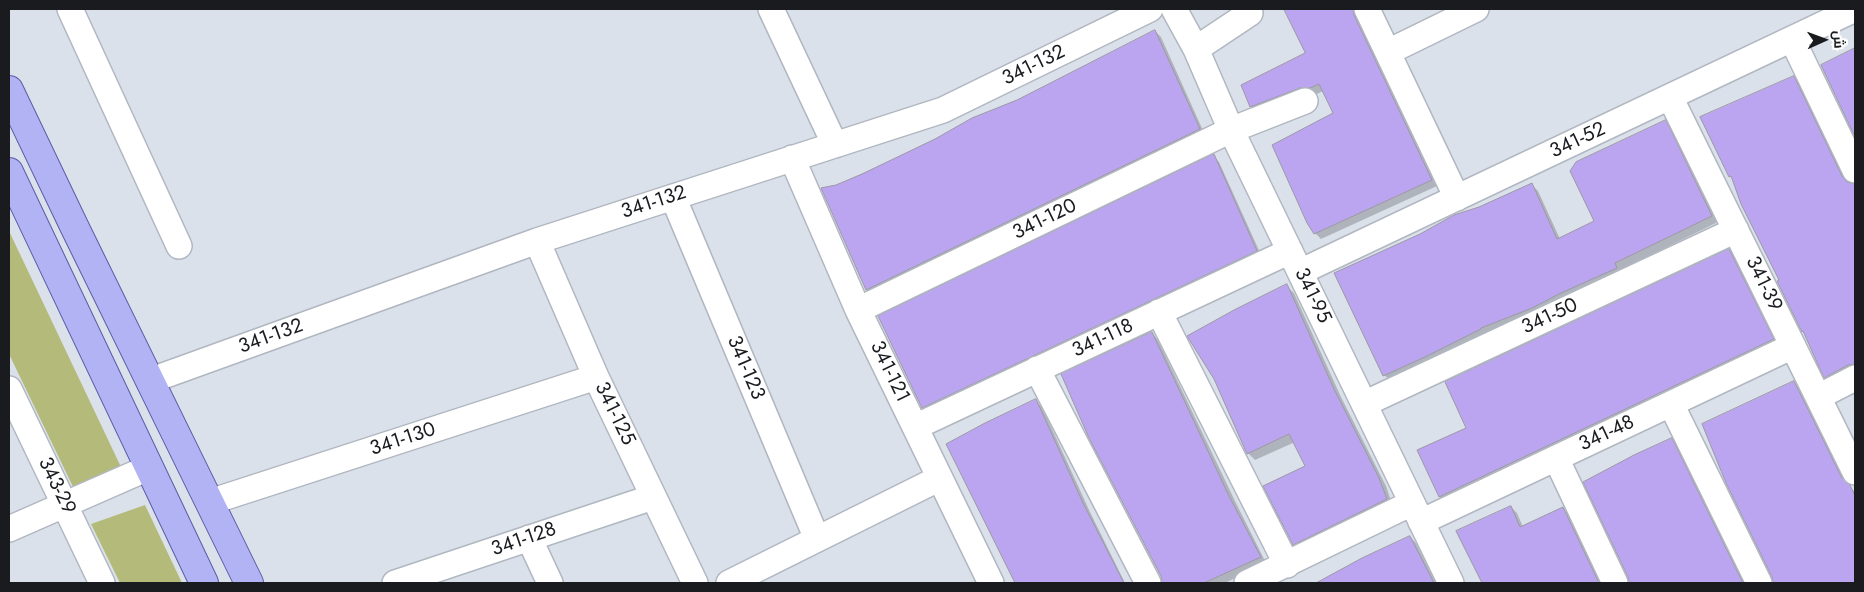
<!DOCTYPE html>
<meta charset="utf-8">
<style>
body{margin:0}
#map{position:relative;width:1864px;height:592px;overflow:hidden;background:#dbe1eb;font-family:Jost,Cairo,sans-serif}
canvas{display:block}
.frame{position:absolute;inset:0;border:10px solid #191b1f;pointer-events:none}
.north{position:absolute;left:1799px;top:15px;width:50px;height:50px;-webkit-text-stroke:4px #fff;paint-order:stroke;rotate:88deg;font-size:14px;font-weight:700;line-height:20px;text-align:center;color:#191b1f}
.north::after{content:'';display:block;margin:auto;width:18px;height:22px;background:#191b1f;clip-path:polygon(50% 0,100% 100%,50% 72%,0 100%)}
</style>
<div id="map">
<canvas width="1864" height="592"></canvas>
<div class="frame"></div>
<div class="north">ش</div>
</div>
<script>
const ctx = document.querySelector('canvas').getContext('2d');
ctx.lineJoin = 'round';
function fill(path, color) {
  ctx.fillStyle = color;
  ctx.fill(path, 'evenodd');
}
function strokePath(path, color, width, dash) {
  ctx.strokeStyle = color;
  ctx.lineWidth = width;
  ctx.lineCap = dash ? 'butt' : 'round';
  ctx.setLineDash(dash || []);
  ctx.stroke(path);
}
function write(font, color, halo, rows, align = 'center') {
  ctx.font = font + ' Jost,sans-serif';
  ctx.lineWidth = 4;
  ctx.setLineDash([]);
  ctx.textBaseline = 'middle';
  ctx.strokeStyle = halo;
  ctx.fillStyle = color;
  for (const [text, x, y, turn = 0] of rows) {
    ctx.save();
    ctx.translate(x, y);
    ctx.rotate((+turn || 0) * Math.PI / 180);
    ctx.textAlign = isNaN(turn) ? turn : align;
    if (halo) ctx.strokeText(text, 0, 0);
    ctx.fillText(text, 0, 0);
    ctx.restore();
  }
}
fill(new Path2D(`
 M 9,231 L 121,467 L 75,491 L 9,354 Z
 M 145,505 L 182,583 L 120,583 L 91,524 Z`), '#b4ba79');
fill(new Path2D(`
 M 1285,9 L 1354,9 L 1437,186 L 1321,239 L 1315,233 L 1334,114 L 1323,91 L 1317,94 L 1306,93 L 1257,112 L 1251,106 L 1307,53 Z
 M 1155,31 L 1161,37 L 1205,135 L 873,295 L 867,289 L 836,186 L 1018,101 Z
 M 1855,50 L 1855,135 L 1822,66 Z
 M 1794,78 L 1800,84 L 1848,184 L 1855,185 L 1855,371 L 1832,383 L 1825,377 L 1803,331 L 1734,180 L 1730,176 Z
 M 1665,122 L 1671,128 L 1718,222 L 1620,270 L 1623,274 L 1391,381 L 1384,375 L 1480,209 L 1532,185 L 1538,191 L 1560,239 L 1595,221 Z
 M 1213,156 L 1219,162 L 1262,257 L 929,413 L 923,407 Z
 M 1729,251 L 1735,256 L 1778,345 L 1446,503 L 1440,497 L 1419,450 L 1467,428 Z
 M 1286,286 L 1294,293 L 1341,397 L 1386,486 L 1393,507 L 1301,551 L 1294,544 L 1306,466 L 1295,442 L 1255,460 L 1248,453 Z
 M 1152,333 L 1158,340 L 1236,503 L 1266,563 L 1225,583 L 1164,583 Z
 M 1794,382 L 1799,388 L 1847,484 L 1855,492 L 1855,583 L 1775,583 L 1773,576 Z
 M 1035,400 L 1042,407 L 1090,512 L 1125,583 L 1017,583 L 1007,563 Z
 M 1672,440 L 1677,446 L 1745,583 L 1630,583 L 1629,576 Z
 M 1511,507 L 1517,513 L 1523,527 L 1563,509 L 1569,515 L 1601,583 L 1483,583 L 1457,531 Z
 M 1410,537 L 1416,543 L 1436,583 L 1318,583 L 1363,559 Z`), '#0003');
const building = new Path2D(`
 M 1284,9 L 1353,9 L 1354,15 L 1432,180 L 1314,234 L 1307,223 L 1272,145 L 1333,113 L 1319,84 L 1310,88 L 1300,88 L 1250,107 L 1241,85 L 1305,53 Z
 M 1155,30 L 1200,129 L 866,290 L 821,188 L 836,185 L 862,174 L 935,139 L 972,118 L 1017,100 Z
 M 1855,48 L 1855,137 L 1821,65 Z
 M 1794,76 L 1842,176 L 1847,182 L 1855,184 L 1855,364 L 1848,365 L 1824,378 L 1803,331 L 1802,332 L 1777,281 L 1779,280 L 1741,204 L 1731,176 L 1729,177 L 1700,117 Z
 M 1666,120 L 1712,216 L 1615,263 L 1617,268 L 1561,293 L 1532,308 L 1481,328 L 1481,329 L 1425,357 L 1383,376 L 1334,273 L 1420,234 L 1454,215 L 1479,207 L 1532,183 L 1557,239 L 1594,221 L 1570,171 L 1576,162 Z
 M 1214,154 L 1257,251 L 922,408 L 878,316 Z
 M 1729,249 L 1774,339 L 1439,497 L 1417,450 L 1466,428 L 1445,382 Z
 M 1287,284 L 1334,389 L 1379,478 L 1387,499 L 1293,545 L 1263,486 L 1305,466 L 1289,434 L 1247,454 L 1214,379 L 1187,336 L 1234,310 Z
 M 1152,332 L 1229,496 L 1261,557 L 1204,583 L 1162,583 L 1161,576 L 1089,438 L 1061,374 Z
 M 1794,381 L 1842,478 L 1850,485 L 1855,496 L 1855,583 L 1773,583 L 1772,577 L 1726,483 L 1702,424 Z
 M 1036,399 L 1083,503 L 1124,583 L 1015,583 L 946,444 L 985,423 Z
 M 1672,438 L 1743,583 L 1629,583 L 1628,577 L 1583,482 L 1634,455 Z
 M 1511,506 L 1520,527 L 1563,507 L 1599,583 L 1482,583 L 1456,531 Z
 M 1410,536 L 1434,583 L 1316,583 L 1362,558 Z`);
fill(building, '#bba5f0');
strokePath(building, '#9b98a3', 1);
const minor = new Path2D(`
 M 70,9 L 179,246
 M 771,9 L 835,145
 M 1174,9 L 1196,49 L 1231,130 L 1451,583
 M 1367,9 L 1457,198
 M 1792,39 L 1855,170
 M 1196,49 L 1250,13
 M 1388,52 L 1476,9
 M 1670,97 L 1855,472
 M 792,158 L 858,310 L 991,583
 M 673,197 L 817,539
 M 537,241 L 596,377 L 695,583
 M 1300,272 L 1855,9
 M 858,310 L 1231,130 L 1305,101
 M 1159,312 L 1287,565
 M 1037,369 L 1148,583
 M 149,381 L 537,241 L 943,110 L 1150,9
 M 9,389 L 102,583
 M 1818,397 L 1855,378
 M 1364,404 L 1736,230
 M 1671,404 L 1759,583
 M 915,427 L 1290,251
 M 1556,458 L 1615,583
 M 210,502 L 596,377
 M 1421,522 L 1793,346
 M 9,529 L 148,468
 M 529,538 L 550,583
 M 395,583 L 653,497
 M 729,583 L 940,478
 M 1247,583 L 1412,503`);
const major = new Path2D(`
 M 9,90 L 75,228 L 249,583
 M 9,172 L 204,583`);
strokePath(minor, '#b1b7c1', 28);
strokePath(major, '#5a5da4', 30);
strokePath(minor, '#fff', 25);
strokePath(major, '#b1b3f4', 28);
write('20px', '#191b1f', '#fff', [
 ["341-132",1034,66,-26],
 ["341-52",1578,141,-25],
 ["341-132",654,203,-18],
 ["341-120",1045,220,-26],
 ["341-39",1763,284,64],
 ["341-95",1312,296,64],
 ["341-50",1550,317,-25],
 ["341-132",271,337,-20],
 ["341-118",1103,339,-25],
 ["341-123",745,368,67],
 ["341-121",889,372,64],
 ["341-125",614,414,64],
 ["341-48",1607,434,-25],
 ["341-130",403,440,-18],
 ["343-29",56,486,64],
 ["341-128",524,540,-19]
]);
</script>
